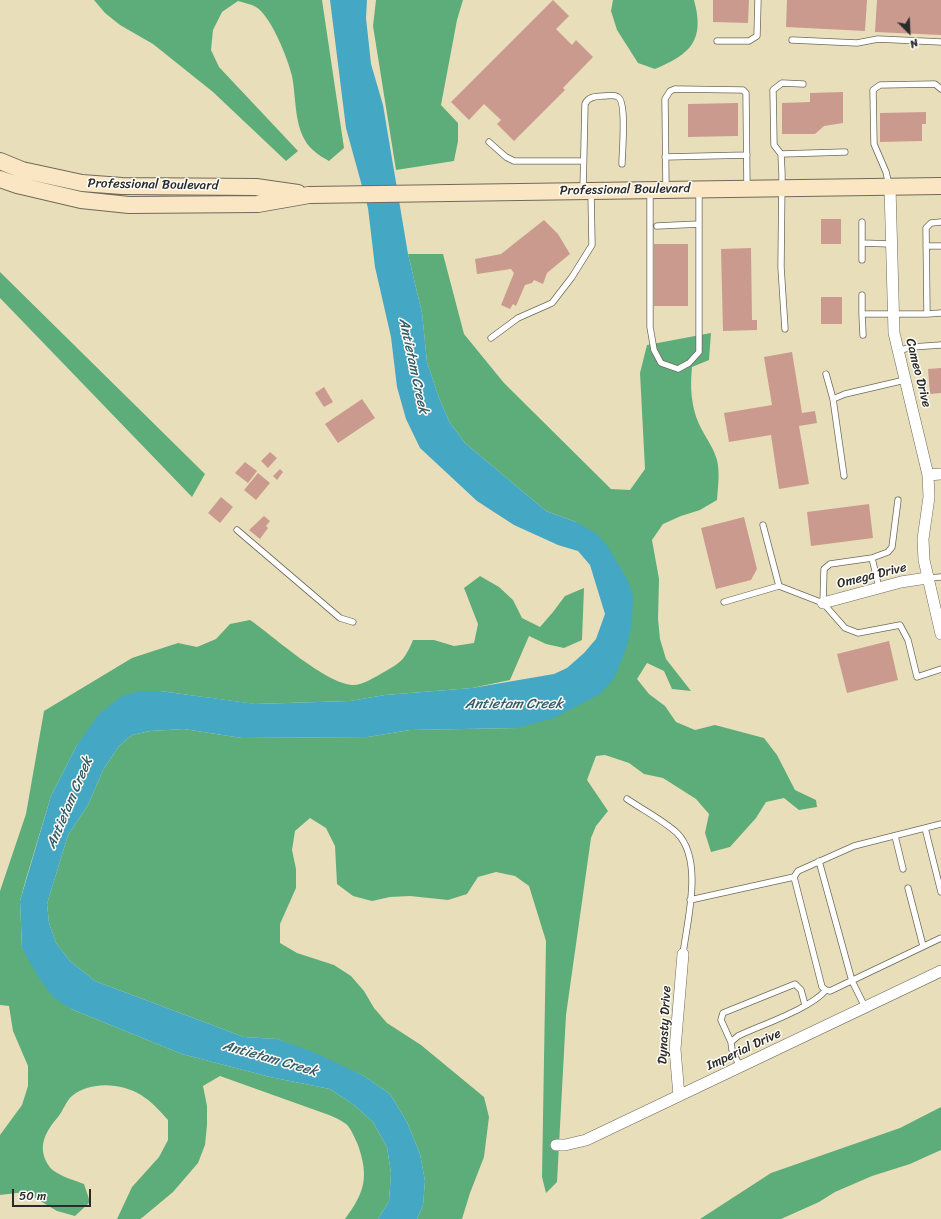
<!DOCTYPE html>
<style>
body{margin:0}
#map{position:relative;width:941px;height:1219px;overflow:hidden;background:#e8dfba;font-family:Sriracha,sans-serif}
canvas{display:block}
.north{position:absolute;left:889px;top:12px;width:40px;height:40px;-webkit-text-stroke:3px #fdfcf7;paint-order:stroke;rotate:156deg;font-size:11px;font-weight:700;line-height:16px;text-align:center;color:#2b2b2b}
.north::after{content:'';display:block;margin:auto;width:14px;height:18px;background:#2b2b2b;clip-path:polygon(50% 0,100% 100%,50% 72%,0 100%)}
.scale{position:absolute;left:12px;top:1189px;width:79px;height:18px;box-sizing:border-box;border:2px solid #2b2b2b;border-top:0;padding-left:5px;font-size:12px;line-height:14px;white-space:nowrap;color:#2b2b2b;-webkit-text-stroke:3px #fdfcf7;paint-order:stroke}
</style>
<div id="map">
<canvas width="941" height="1219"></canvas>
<div class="north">N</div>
<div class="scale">50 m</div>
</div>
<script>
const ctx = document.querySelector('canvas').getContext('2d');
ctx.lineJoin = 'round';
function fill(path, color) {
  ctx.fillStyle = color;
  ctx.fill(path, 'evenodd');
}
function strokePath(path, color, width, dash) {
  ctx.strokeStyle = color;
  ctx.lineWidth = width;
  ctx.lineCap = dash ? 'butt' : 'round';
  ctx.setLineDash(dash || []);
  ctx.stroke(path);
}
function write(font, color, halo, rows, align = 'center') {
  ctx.font = font + ' Sriracha,sans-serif';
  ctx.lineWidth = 3;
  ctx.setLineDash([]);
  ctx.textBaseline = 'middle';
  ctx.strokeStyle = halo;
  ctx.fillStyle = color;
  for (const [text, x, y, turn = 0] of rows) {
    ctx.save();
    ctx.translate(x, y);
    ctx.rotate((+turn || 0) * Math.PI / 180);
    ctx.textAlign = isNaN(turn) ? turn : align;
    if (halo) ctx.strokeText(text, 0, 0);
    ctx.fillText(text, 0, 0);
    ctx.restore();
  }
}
fill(new Path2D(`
 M 94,0 L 322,0 L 344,148 L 329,161 C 324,158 318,155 314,151 C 293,133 297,101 292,76 C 288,59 271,16 256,7 C 251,4 244,3 238,1 L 222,12 L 213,30 L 211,50 L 219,67 L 298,151 L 286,161 L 213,92 L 153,44 L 120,25 L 105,13 Z
 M 376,0 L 463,0 L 457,20 L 441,105 L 458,123 L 458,141 L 454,161 L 396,170 L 373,26 Z
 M 613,0 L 694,0 C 705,40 691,54 655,69 L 638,63 L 617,30 L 611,11 Z
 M 408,254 L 443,254 L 464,334 L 504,383 L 611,489 L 630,490 L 645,469 L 640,373 L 647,345 L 711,333 L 709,360 L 692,367 C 690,387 691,406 699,424 C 705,437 713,446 717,460 C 720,473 718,486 717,500 L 700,510 L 681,516 L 663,524 L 652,540 L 659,579 L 658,619 L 660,639 L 666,659 L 691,691 L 672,689 L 664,671 L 647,663 L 637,679 L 649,694 L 665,706 L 676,722 L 695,730 L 715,725 L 764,738 L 777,755 L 795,790 L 816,800 L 817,807 L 799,810 L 784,798 L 766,802 L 756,818 L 730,847 L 711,852 L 705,833 L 709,814 L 696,799 L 663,778 L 644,774 L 629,763 L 605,755 L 596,756 L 587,780 L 608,811 L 596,826 L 591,838 L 566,1015 L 557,1182 L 546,1193 L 542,1177 L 546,941 L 529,886 L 515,876 L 496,872 L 478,877 L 467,894 L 448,900 L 410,896 L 390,897 L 372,901 L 353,896 L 337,884 L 335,846 L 326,828 L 310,818 L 295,831 L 292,850 L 296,869 L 296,888 L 280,924 L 280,943 L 297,953 L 334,965 L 351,976 L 364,991 L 374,1008 L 387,1023 L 421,1045 L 484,1097 L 489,1117 L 484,1157 L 470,1193 L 462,1219 L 417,1219 L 423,1205 L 425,1181 L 420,1154 L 407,1122 L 390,1094 L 364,1076 L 277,1039 L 244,1037 L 95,981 L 70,961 L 56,943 L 49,923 L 47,904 L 68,835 L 88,805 L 103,770 L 119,746 L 132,735 L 150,731 L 184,729 L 242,738 L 368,737 L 410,730 L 517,728 L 627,646 L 576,522 L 546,511 L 465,443 L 450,423 L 439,398 L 427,362 L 422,313 Z
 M 0,272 L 205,474 L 192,497 L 0,298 Z
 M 480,576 L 499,587 L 513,600 L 522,618 L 540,627 L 553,612 L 565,596 L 584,588 L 582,640 L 564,648 L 546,644 L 529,636 L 510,680 L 472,688 L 385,695 L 350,701 L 255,704 L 160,691 L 77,745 L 51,796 L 26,879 L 20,901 L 22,948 L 71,1009 L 182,1054 L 270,1077 L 330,1089 L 354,1105 L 373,1122 L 387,1147 L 391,1173 L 389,1201 L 378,1219 L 345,1219 C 365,1192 369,1177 358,1145 C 355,1139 351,1128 346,1124 C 341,1120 334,1117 329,1115 L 220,1076 L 203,1086 L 207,1106 L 207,1125 L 205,1145 L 198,1163 L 173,1192 L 143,1217 L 140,1219 L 117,1219 L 132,1187 L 159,1157 L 168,1140 L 168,1120 C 160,1111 152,1102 141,1095 C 121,1083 91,1081 72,1096 C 66,1101 63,1111 58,1117 C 46,1131 36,1147 49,1166 C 55,1175 74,1180 84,1184 L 90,1202 L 75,1216 L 57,1211 L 25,1192 L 0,1195 L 0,1135 L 22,1105 L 28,1086 L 28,1066 L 13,1031 L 9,1006 L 0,1005 L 0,891 L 26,814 L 44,711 L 132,658 L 178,643 L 197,647 L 216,639 L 230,624 L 250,620 C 273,636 326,684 353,685 C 363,685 375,677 384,672 C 402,662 405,659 413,640 L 434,640 L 454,646 L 474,643 L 478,624 L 464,588 Z
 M 941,1107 L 941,1150 L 910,1164 L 872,1176 L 835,1192 L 819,1202 L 781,1219 L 700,1219 L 771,1173 L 900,1128 Z`), '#5dad7a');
fill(new Path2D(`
 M 330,0 L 367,0 L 366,18 L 371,64 L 383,105 L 408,254 L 422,313 L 427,362 L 439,398 L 450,423 L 465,443 L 546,511 L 576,522 L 597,534 L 608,547 L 627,579 L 633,596 L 632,623 L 627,646 L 615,677 L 600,694 L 554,718 L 517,728 L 410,730 L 368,737 L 242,738 L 184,729 L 150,731 L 132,735 L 119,746 L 103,770 L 88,805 L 68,835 L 47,904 L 49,923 L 56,943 L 70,961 L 95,981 L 244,1037 L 277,1039 L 313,1052 L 364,1076 L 390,1094 L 407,1122 L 420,1154 L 425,1181 L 423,1205 L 417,1219 L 378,1219 L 389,1201 L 391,1173 L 387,1147 L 373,1122 L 354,1105 L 330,1089 L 270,1077 L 182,1054 L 71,1009 L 52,996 L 37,975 L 22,948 L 20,901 L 51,796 L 77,745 L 99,714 L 122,696 L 141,691 L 160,691 L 256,704 L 350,701 L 385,695 L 472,688 L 554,674 L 567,668 L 584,653 L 596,639 L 605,614 L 590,565 L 578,551 L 558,545 L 514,525 L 477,501 L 420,448 L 406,419 L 397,387 L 391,337 L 375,267 L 368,208 L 346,128 Z`), '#44a7c4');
fill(new Path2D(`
 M 553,0 L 569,16 L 556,29 L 572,45 L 576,40 L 593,57 L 563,88 L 565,90 L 514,141 L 497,124 L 501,120 L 484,104 L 469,120 L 451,102 Z
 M 713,0 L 749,0 L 748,23 L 713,22 Z
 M 787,0 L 867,0 L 865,31 L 786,27 Z
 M 877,0 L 941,0 L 941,35 L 875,32 Z
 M 843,92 L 843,123 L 824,126 L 815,134 L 782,134 L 782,103 L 810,102 L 810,93 Z
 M 738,103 L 738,136 L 688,137 L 688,104 Z
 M 926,112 L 926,124 L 922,124 L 922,141 L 880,142 L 880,113 Z
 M 821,219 L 841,219 L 841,244 L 821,244 Z
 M 544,220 L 558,234 L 570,254 L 547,273 L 543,284 L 534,280 L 532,283 L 525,285 L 516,306 L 513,304 L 510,309 L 501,305 L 514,273 L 511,269 L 477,274 L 475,259 L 501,254 Z
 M 654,244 L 688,244 L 688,306 L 654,306 Z
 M 751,248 L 752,320 L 757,320 L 757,330 L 723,331 L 721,249 Z
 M 821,297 L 842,297 L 842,324 L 821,324 Z
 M 792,352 L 802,413 L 815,411 L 817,423 L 799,426 L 809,484 L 779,489 L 771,435 L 729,442 L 724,413 L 772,405 L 764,357 Z
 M 941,368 L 941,393 L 930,394 L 928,369 Z
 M 324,387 L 333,402 L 324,407 L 315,393 Z
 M 362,399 L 375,418 L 338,443 L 325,424 Z
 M 270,452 L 277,458 L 268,468 L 261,461 Z
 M 245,462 L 257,471 L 248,483 L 235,473 Z
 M 280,469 L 283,472 L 277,480 L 273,476 Z
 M 258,473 L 270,483 L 256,500 L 244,490 Z
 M 221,497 L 233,507 L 220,523 L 208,513 Z
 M 869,504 L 873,538 L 811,546 L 807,512 Z
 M 264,516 L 270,521 L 266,526 L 268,528 L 260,539 L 249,530 Z
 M 744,517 L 757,569 L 751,580 L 716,589 L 701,528 Z
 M 889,641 L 898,680 L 847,693 L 837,654 Z`), '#cb9a8e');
const lane = new Path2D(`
 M 792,40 L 857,43 L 878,39 L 941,42
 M 717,41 L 749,41 L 757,36 L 758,0
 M 489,142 L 506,157 L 514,161 L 583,161
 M 781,154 L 845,152
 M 665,157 L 747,155
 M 889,185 L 886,172 L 874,144 L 873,90 L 880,85 L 935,84 L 941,89
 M 666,188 L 665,99 L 670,91 L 675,89 L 743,90 L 746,93 L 747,188
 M 583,190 L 585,104 C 588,97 595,96 603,96 C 607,96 614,94 618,97 C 627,102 622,153 622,164
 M 650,191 L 650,327 L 654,350 L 661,363 L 678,369 L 689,363 L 699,352 L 699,192
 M 862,222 L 862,243 L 891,244
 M 941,222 L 931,223 L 926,228 L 927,314 L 941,313
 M 657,226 L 699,224
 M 926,246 L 941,246
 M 862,260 L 862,243
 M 862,295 L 862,314 L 927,314
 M 862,314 L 863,335
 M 785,329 L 781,267 L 782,174 L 781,154 L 774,145 L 773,90 L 782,83 L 803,84
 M 491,338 L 518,318 L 552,303 L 572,277 L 592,245 L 591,193
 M 897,351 L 912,347 L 941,345
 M 826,374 L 833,399
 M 844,476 L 833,399 L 845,394 L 905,380
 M 763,525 L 779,586 L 823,603 L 845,628 L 858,633 L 900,625 L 908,640 L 917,677 L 941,669
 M 237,530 L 340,618 L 353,622
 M 872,558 L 888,552 L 892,547 L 898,500
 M 927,578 L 941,577
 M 724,602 L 779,586
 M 823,603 L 824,569 L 830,564 L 872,558 L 879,588
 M 627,799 C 643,810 663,820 677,833 C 704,860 687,921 683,954
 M 941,824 L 854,846 L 798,871 L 794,877 L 822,987 L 826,990 L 830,991 L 941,938
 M 925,828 L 941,892
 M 895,836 L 903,869
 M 819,861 L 852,981 L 865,1007
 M 908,888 L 923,946
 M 690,900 L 794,877
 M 731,1042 L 721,1020 L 723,1013 L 795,984 L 801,990 L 805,1005
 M 740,1067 L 732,1050 L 731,1042 L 738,1036 C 761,1025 810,1009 826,990`);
const street = new Path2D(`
 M 890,187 L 894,333 L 928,475 L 929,497 L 923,539 L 924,560 L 941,634
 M 928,475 L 941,474
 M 823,603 L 901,582 L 927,578
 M 679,1096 L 675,1049 L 683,954
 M 556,1145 L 565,1145 L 586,1140 L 941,971`);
const secondary = new Path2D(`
 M 0,161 L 22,170 L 82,183 L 122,186 L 256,187 L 298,193
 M 0,179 L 17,185 L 81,200 L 129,205 L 258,204 L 309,195 L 941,186`);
strokePath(lane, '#6d6a5d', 7);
strokePath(street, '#6d6a5d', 12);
strokePath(secondary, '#6d6a5d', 18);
strokePath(lane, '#fff', 5.5);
strokePath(street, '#fff', 11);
strokePath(secondary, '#fbe6c4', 16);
write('13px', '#2b2b2b', '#fdfcf7', [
 ["Professional Boulevard",153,185,1],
 ["Professional Boulevard",625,190,-1],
 ["Cameo Drive",918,373,76],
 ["Omega Drive",872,576,-14],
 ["Dynasty Drive",665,1025,-87],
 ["Imperial Drive",744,1050,-25]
]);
write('italic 14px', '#355d68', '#fdfcf7', [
 ["Antietam Creek",413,366,78],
 ["Antietam Creek",514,704],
 ["Antietam Creek",70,803,-67],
 ["Antietam Creek",270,1059,16]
]);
</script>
